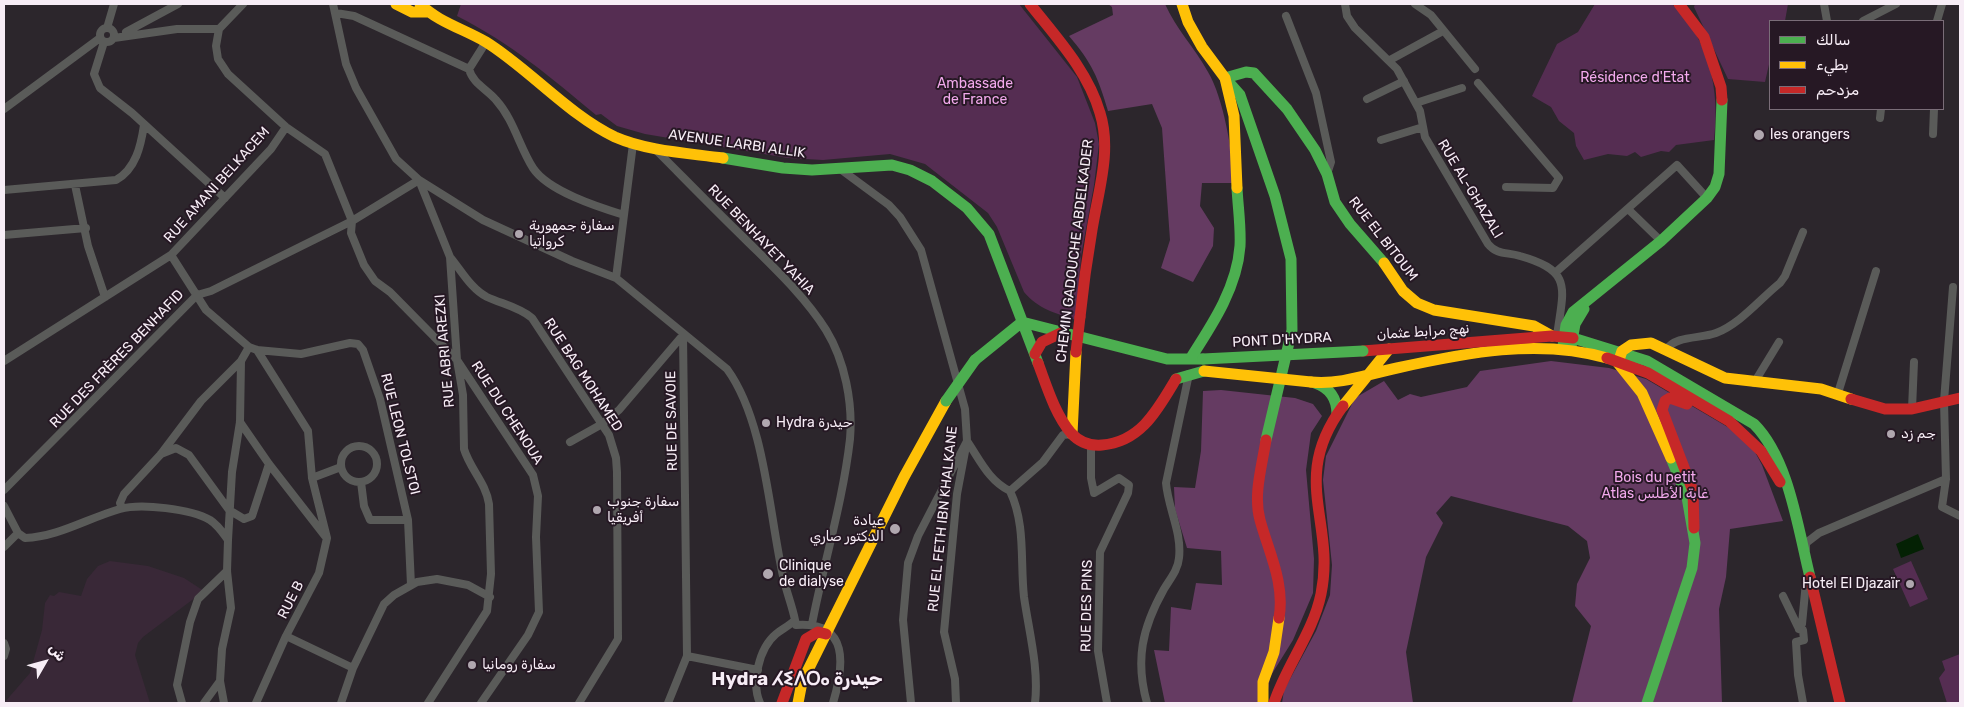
<!DOCTYPE html>
<meta charset="utf-8">
<style>
body{margin:0}
#map{position:relative;width:1964px;height:707px;overflow:hidden;background:#2c262c;font-family:Rubik,"Noto Sans Arabic",sans-serif}
canvas{display:block}
.frame{position:absolute;inset:0;border:5px solid #f7edf6;pointer-events:none}
.legend{position:absolute;left:1769px;top:20px;width:175px;height:90px;box-sizing:border-box;background:#261824;border:1px solid #7a6d78;margin:0;padding:6px 9px;list-style:none;font-size:15px;color:#f7edf6}
.legend li{display:flex;align-items:center;gap:10px;height:25px}
.legend b{width:25px;border:1px solid #7a6d78}
.north{position:absolute;left:20px;top:637px;width:50px;height:50px;-webkit-text-stroke:4px #261824;paint-order:stroke;rotate:52deg;font-size:14px;font-weight:700;line-height:20px;text-align:center;color:#f7edf6}
.north::after{content:'';display:block;margin:auto;width:18px;height:22px;background:#f7edf6;clip-path:polygon(50% 0,100% 100%,50% 72%,0 100%)}
</style>
<div id="map">
<canvas width="1964" height="707"></canvas>
<div class="frame"></div>
<ul class="legend">
<li><b style="height:6px;background:#4caf50"></b>سالك</li>
<li><b style="height:6px;background:#ffc107"></b>بطيء</li>
<li><b style="height:6px;background:#c62828"></b>مزدحم</li>
</ul>
<div class="north">ش</div>
</div>
<script>
const ctx = document.querySelector('canvas').getContext('2d');
ctx.lineJoin = 'round';
function fill(path, color) {
  ctx.fillStyle = color;
  ctx.fill(path, 'evenodd');
}
function strokePath(path, color, width, dash) {
  ctx.strokeStyle = color;
  ctx.lineWidth = width;
  ctx.lineCap = dash ? 'butt' : 'round';
  ctx.setLineDash(dash || []);
  ctx.stroke(path);
}
function write(font, color, halo, rows, align = 'center') {
  ctx.font = font + ' Rubik,"Noto Sans Arabic","Noto Sans Tifinagh",sans-serif';
  ctx.lineWidth = 4;
  ctx.setLineDash([]);
  ctx.textBaseline = 'middle';
  ctx.strokeStyle = halo;
  ctx.fillStyle = color;
  for (const [text, x, y, turn = 0] of rows) {
    ctx.save();
    ctx.translate(x, y);
    ctx.rotate((+turn || 0) * Math.PI / 180);
    ctx.textAlign = isNaN(turn) ? turn : align;
    if (halo) ctx.strokeText(text, 0, 0);
    ctx.fillText(text, 0, 0);
    ctx.restore();
  }
}
fill(new Path2D(`
 M 110,561 L 148,566 L 184,578 L 204,591 L 143,637 L 138,643 L 135,655 L 150,703 L 4,703 L 30,673 L 42,630 L 45,603 L 50,595 L 54,596 L 59,592 L 81,596 L 87,579 L 98,566 Z`), '#392837');
fill(new Path2D(`
 M 461,4 L 1019,4 L 1077,77 L 1095,123 L 1099,144 L 1094,185 L 1081,256 L 1076,320 C 1055,313 1038,309 1024,292 L 997,227 L 988,213 L 925,164 L 890,154 L 823,160 L 788,158 L 645,134 L 617,126 L 601,114 L 596,115 C 549,76 512,44 457,16 Z
 M 1595,4 L 1672,4 C 1710,40 1720,90 1714,140 L 1676,145 L 1669,152 L 1661,151 L 1641,157 L 1635,152 L 1627,156 L 1608,154 L 1584,160 L 1576,146 L 1574,133 L 1559,121 L 1551,107 L 1532,96 L 1557,44 L 1578,32 Z
 M 1695,4 L 1788,4 L 1785,21 L 1770,21 L 1770,60 L 1765,82 L 1728,79 L 1694,7 Z
 M 1911,561 L 1928,599 L 1910,607 L 1893,569 Z
 M 1960,654 L 1960,703 L 1947,703 L 1939,678 L 1945,670 L 1942,661 Z`), '#552d52');
fill(new Path2D(`
 M 1108,4 L 1165,4 C 1176,29 1195,48 1208,72 C 1224,99 1232,152 1235,183 L 1202,183 L 1200,206 L 1214,228 L 1213,246 L 1193,282 L 1161,268 L 1170,240 L 1162,128 L 1152,104 L 1108,111 C 1098,77 1092,63 1069,36 L 1113,15 L 1112,7 Z
 M 1551,361 L 1609,368 L 1646,379 L 1748,439 L 1762,465 L 1783,521 L 1730,529 L 1726,577 L 1719,609 L 1722,703 L 1572,703 L 1591,626 L 1575,606 L 1577,584 L 1590,558 L 1587,541 L 1568,526 L 1451,496 L 1436,513 L 1443,523 L 1426,557 L 1406,652 L 1413,703 L 1282,703 L 1284,690 L 1316,631 L 1330,595 L 1332,565 L 1323,480 L 1326,456 L 1355,398 L 1384,381 L 1398,400 L 1410,394 L 1421,397 L 1467,387 L 1480,371 Z
 M 1221,390 L 1295,398 L 1313,404 L 1322,416 L 1311,433 L 1306,470 L 1314,559 L 1313,593 L 1293,640 L 1270,677 L 1266,703 L 1165,703 L 1154,650 L 1169,651 L 1171,607 L 1191,610 L 1196,583 L 1222,585 L 1221,551 L 1187,548 L 1175,509 L 1174,487 L 1195,488 L 1201,451 L 1203,391 Z`), '#653b62');
fill(new Path2D(`
 M 1918,534 L 1924,549 L 1901,558 L 1896,544 Z`), '#042104');
strokePath(new Path2D(`
 M 243,4 L 219,29 L 216,46 L 218,59 L 228,74 L 286,127 L 325,154 L 352,221 L 351,233 L 364,265 L 375,281 L 390,292 L 457,360 L 533,475 L 538,496 L 536,537 L 539,612 L 528,635 L 481,703
 M 333,4 L 346,64 L 356,88 L 396,159 L 419,180 L 450,257 L 457,360 L 463,395 L 464,449 C 470,469 486,483 489,504 L 491,574 L 487,611 L 428,703
 M 1345,4 L 1347,16 L 1355,28 L 1397,69 L 1420,111 L 1425,137 L 1488,244 C 1497,255 1507,252 1520,256 C 1574,271 1563,289 1557,336
 M 1415,4 L 1431,15 L 1475,69
 M 1824,4 L 1827,21
 M 336,13 L 354,16 L 469,69 C 473,84 487,89 496,100 C 514,120 519,146 533,168 C 548,191 598,207 624,215
 M 1286,16 L 1316,93 L 1331,162 L 1327,174
 M 1863,21 L 1896,4
 M 1937,21 L 1942,4
 M100 35a7 7 0 1 1 14 0a7 7 0 1 1-14 0Z
 M 107,28 L 114,4
 M 126,32 L 178,4
 M 114,38 L 177,29 L 219,29
 M 104,42 L 94,74 L 100,88 L 132,113 L 225,198
 M 1390,60 L 1443,31
 M 469,69 L 486,42
 M 1478,83 L 1559,178 L 1553,188 L 1506,187
 M 1367,99 L 1404,81
 M 1416,103 L 1462,88
 M 4,109 L 100,38
 M 1880,118 L 1881,109
 M 1933,134 L 1934,109
 M 1381,140 L 1423,127
 M 655,149 C 684,178 713,208 743,237 C 772,266 804,295 826,330 C 845,361 853,403 850,439 C 843,501 824,562 812,624
 M 839,168 L 889,205 L 900,217 L 921,250 L 965,409 L 967,441 L 957,494 L 944,632 L 955,679 L 956,703
 M 419,180 L 483,220 L 572,261 L 616,278 L 727,369 C 765,421 769,514 783,576 C 786,591 792,605 795,620
 M 75,185 L 88,246 L 105,297
 M 4,190 L 116,180 C 136,169 141,145 144,125
 M 1629,210 L 1661,241
 M 4,235 L 86,228
 M 171,255 L 206,310 L 249,347 L 257,350 L 301,354 L 350,343 L 358,344 L 363,350 L 380,399 L 408,520 L 411,585
 M 450,257 C 461,270 471,289 487,297 C 502,304 519,307 532,318 L 609,435 L 616,458 L 617,472 L 618,639 L 579,703
 M 1556,272 L 1677,165 L 1707,198
 M 616,278 L 633,144
 M 1953,287 L 1944,401 L 1946,479 L 1942,507 L 1960,516
 M 1666,350 C 1676,335 1700,339 1716,333 C 1740,324 1760,299 1780,283 L 1785,276 L 1803,232
 M 4,361 L 171,255 L 271,149 L 286,127
 M 1754,383 L 1779,342
 M 1838,393 L 1876,271
 M 1912,409 L 1914,362
 M 240,422 L 269,464 L 325,536
 M 570,442 L 602,424 L 619,410 L 683,335
 M 1091,445 L 1091,478 L 1094,493 L 1119,478 L 1129,485 L 1128,493 L 1100,552 L 1098,651 L 1107,703
 M341 464a18 18 0 1 1 36 0a18 18 0 1 1-36 0Z
 M 161,454 L 176,448 L 189,455 L 229,510 L 244,519 L 252,516 L 269,464
 M 312,478 L 341,467
 M 361,482 L 364,506 L 370,520 L 408,520
 M 4,490 L 197,295 L 211,291 L 352,221 L 419,180
 M 1010,491 L 1043,462 L 1063,435 L 1072,434
 M 4,506 L 18,533 L 25,538 C 58,537 88,518 120,509 C 141,503 191,509 210,520 C 218,525 223,533 228,540 L 227,571 L 231,608 L 222,649 L 220,681 L 204,703
 M 122,508 L 120,503 L 124,494 L 161,454 L 201,401 L 241,361
 M 228,540 L 232,472 L 240,422 L 241,361 L 249,347
 M 4,547 L 18,533
 M 1806,549 L 1806,543 L 1819,533 L 1946,479
 M 1783,596 L 1799,629 L 1802,624 L 1806,582 L 1809,578
 M 1799,629 L 1803,630 L 1804,640 L 1796,642 L 1798,675 L 1803,703
 M 286,636 L 353,668
 M 4,643 L 6,649 L 4,656
 M 687,656 L 758,670
 M 220,681 L 224,703
 M 182,703 L 177,685 L 190,622 L 198,599 L 227,571
 M 256,703 L 286,636 L 319,573 L 327,538 L 312,478 L 308,431 L 257,350
 M 341,703 L 353,668 L 384,604 L 394,595 L 417,582 L 437,579 L 468,585 L 490,597
 M 668,703 L 687,656 L 683,335
 M 760,703 C 751,683 759,648 776,634 C 782,629 789,626 795,620 L 796,625 C 850,621 844,666 833,703
 M 911,703 L 903,620 L 908,563 L 918,536 L 967,441 C 980,460 989,481 1010,491 C 1026,525 1020,561 1024,597 C 1029,632 1039,668 1035,703
 M 1147,703 C 1135,660 1142,628 1164,589 C 1170,579 1178,570 1179,558 C 1182,532 1168,508 1166,483 L 1189,374`), '#5a5b59', 8);
strokePath(new Path2D(`
 M 1225,78 L 1240,95 L 1275,196 L 1291,259 L 1292,330 L 1266,440
 M 1225,78 L 1246,72 L 1254,73 L 1287,109 L 1315,150 L 1327,174 L 1335,202 L 1350,224 L 1384,263
 M 723,158 L 783,168 L 812,170 L 892,165 L 910,170 L 932,181 L 967,208 L 989,234 L 1038,363
 M 1022,322 L 1167,359 L 1203,359
 M 1573,338 L 1647,361 L 1754,424 C 1789,459 1798,529 1810,577
 M 1563,346 L 1566,325 L 1573,312 L 1661,241 L 1707,198 L 1715,187 L 1719,174 L 1722,100
 M 1571,347 L 1575,324 L 1584,309
 M 1190,359 C 1212,325 1237,288 1240,246 C 1241,227 1238,207 1237,188
 M 975,360 L 1022,322
 M 1176,379 L 1204,371
 M 1315,383 C 1330,388 1337,398 1337,414
 M 1647,703 L 1692,568 L 1695,543 L 1687,497 L 1671,458`), '#4caf50', 11);
strokePath(new Path2D(`
 M 396,4 L 412,12 L 428,12
 M 420,4 C 438,22 464,29 486,42 C 528,68 570,116 615,137 C 647,151 687,153 723,158
 M 1182,4 L 1188,22 L 1202,47 L 1225,78 L 1234,116 L 1237,188
 M 1384,263 L 1403,291 L 1417,303 L 1434,310 L 1534,326 L 1552,336
 M 1311,382 C 1341,385 1368,374 1397,368 C 1465,353 1538,338 1607,358
 M 1343,406 L 1389,349
 M 1072,434 L 1076,352
 M 1671,458 L 1642,393 L 1618,363 L 1622,351 L 1631,345 L 1651,343 L 1725,378 L 1821,389 L 1851,399
 M 798,703 L 802,682 L 904,477 L 946,401
 M 1263,703 L 1263,682 L 1274,652 L 1279,618`), '#ffc107', 11);
strokePath(new Path2D(`
 M 1030,4 C 1056,37 1088,71 1100,113 C 1112,151 1098,192 1092,230 C 1087,259 1083,288 1080,317
 M 1679,4 L 1704,37 L 1721,87 L 1722,100
 M 1363,351 L 1552,336 L 1573,338
 M 1035,354 L 1042,342 L 1063,332
 M 1607,358 L 1648,373 L 1729,421 L 1761,451 L 1780,482
 M 1038,363 C 1047,387 1055,414 1071,433 C 1079,442 1090,446 1102,445 C 1141,442 1158,409 1176,379
 M 1851,399 L 1885,409 L 1912,409 L 1960,398
 M 1687,404 L 1670,398 L 1665,401 L 1662,410 L 1693,491 L 1694,528
 M 1266,440 C 1262,466 1253,495 1260,520 C 1269,553 1285,583 1279,618
 M 1810,577 L 1840,703
 M 782,703 L 806,639 L 818,632 L 826,634
 M 1274,703 C 1286,666 1313,633 1321,594 C 1336,521 1289,479 1343,406`), '#c62828', 11);
strokePath(new Path2D(`
 M 1203,359 L 1363,351
 M 946,401 L 975,360`), '#4caf50', 11);
strokePath(new Path2D(`
 M 1204,371 L 1311,382`), '#ffc107', 11);
strokePath(new Path2D(`
 M 1076,352 L 1080,317`), '#c62828', 11);
for (const [x, y, r, color] of [
 [1759,135,6,"#b0a7af"],
 [519,234,5,"#b0a7af"],
 [766,423,5,"#b0a7af"],
 [1891,434,5,"#b0a7af"],
 [597,510,5,"#b0a7af"],
 [895,529,6,"#b0a7af"],
 [768,574,6,"#b0a7af"],
 [1910,584,5,"#b0a7af"],
 [472,665,5,"#b0a7af"]
]) {
  const dot = new Path2D();
  dot.arc(x, y, r, 0, 2 * Math.PI);
  ctx.fillStyle = color;
  ctx.fill(dot);
  strokePath(dot, '#261824', 2);
}
write('14px', '#f2a9ec', '#261824', [
 ["Résidence d'Etat",1635,78],
 ["Ambassade",975,84],
 ["de France",975,100],
 ["Bois du petit",1655,478],
 ["Atlas غابة الأطلس",1655,494]
]);
write('14px', '#f7edf6', '#261824', [
 ["les orangers",1770,135],
 ["سفارة جمهورية",529,226],
 ["كرواتيا",529,242],
 ["Hydra حيدرة",776,423],
 ["جم زد",1901,434],
 ["سفارة جنوب",607,502],
 ["أفريقيا",607,518],
 ["عيادة",884,521,"right"],
 ["الدكتور صاري",884,537,"right"],
 ["Clinique",779,566],
 ["de dialyse",779,582],
 ["Hotel El Djazaïr",1900,584,"right"],
 ["سفارة رومانيا",482,665]
], 'left');
write('14px', '#f7edf6', '#261824', [
 ["AVENUE LARBI ALLIK",737,144,8],
 ["RUE AMANI BELKACEM",217,185,-48],
 ["RUE AL-GHAZALI",1470,189,59],
 ["RUE EL BITOUM",1383,239,52],
 ["RUE BENHAYET YAHIA",761,240,46],
 ["CHEMIN GADOUCHE ABDELKADER",1075,251,-83],
 ["نهج مرابط عثمان",1423,332,-4],
 ["PONT D'HYDRA",1282,340,-3],
 ["RUE ABRI AREZKI",445,351,-95],
 ["RUE DES FRÈRES BENHAFID",117,359,-46],
 ["RUE BAG MOHAMED",583,375,57],
 ["RUE DU CHENOUA",507,413,57],
 ["RUE DE SAVOIE",672,421,-91],
 ["RUE LEON TOLSTOI",400,434,76],
 ["RUE EL FETH IBN KHALKANE",943,519,-84],
 ["RUE B",291,600,-63],
 ["RUE DES PINS",1087,606,-89]
]);
write('bold 19px', '#f7edf6', '#261824', [
 ["Hydra ⵃⵉⴷⵔⴰ حيدرة",797,680]
]);
</script>
